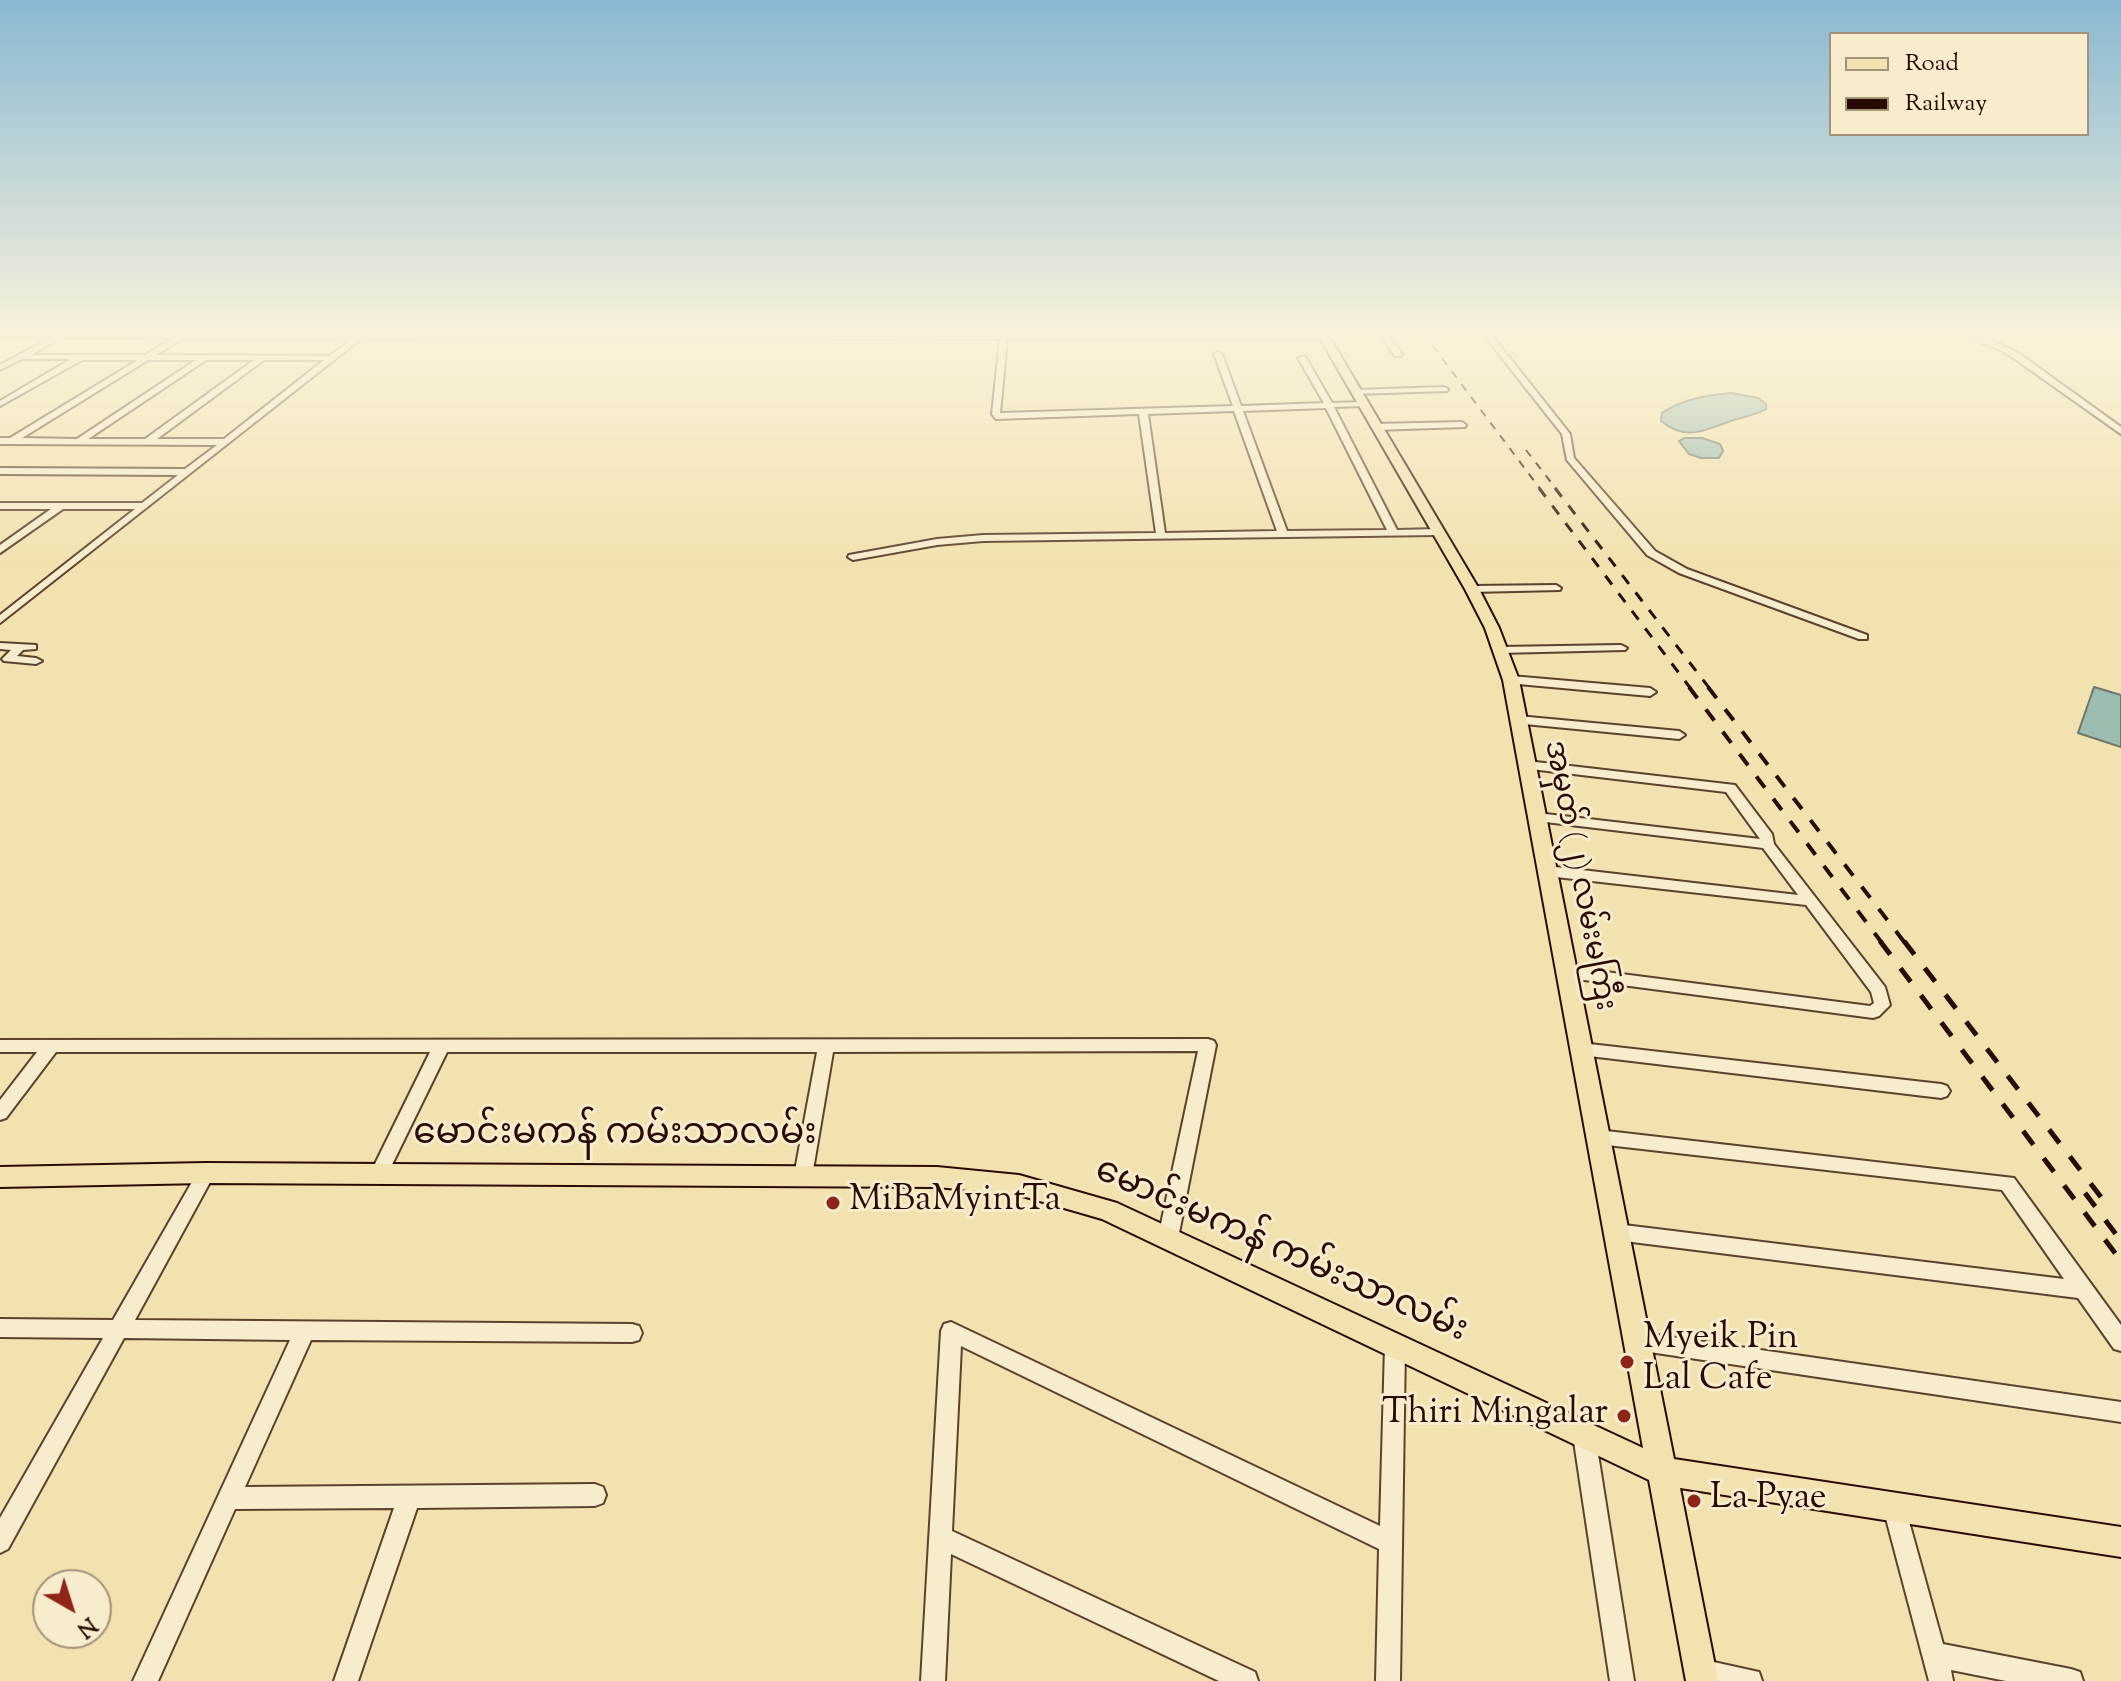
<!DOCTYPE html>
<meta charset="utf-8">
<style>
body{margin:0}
#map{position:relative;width:2121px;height:1681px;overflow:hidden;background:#f2e2af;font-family:"Sorts Mill Goudy",serif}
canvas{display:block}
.legend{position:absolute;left:1829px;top:32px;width:260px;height:104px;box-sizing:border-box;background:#f7eccb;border:2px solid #a5927b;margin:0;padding:10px 14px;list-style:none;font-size:24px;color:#2a0b02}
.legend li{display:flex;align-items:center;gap:16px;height:40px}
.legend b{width:40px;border:2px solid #a5927b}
.north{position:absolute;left:32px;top:1569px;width:80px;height:80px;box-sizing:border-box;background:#f7eccb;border:2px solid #a5927b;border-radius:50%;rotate:141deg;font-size:22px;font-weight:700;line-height:32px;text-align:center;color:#2a0b02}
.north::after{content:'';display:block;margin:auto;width:28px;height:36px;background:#8f2418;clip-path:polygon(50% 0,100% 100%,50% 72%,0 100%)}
</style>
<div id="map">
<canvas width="2121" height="1681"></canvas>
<ul class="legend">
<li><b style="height:10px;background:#f2e2af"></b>Road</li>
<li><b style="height:10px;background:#2a0b02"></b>Railway</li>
</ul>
<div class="north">N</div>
</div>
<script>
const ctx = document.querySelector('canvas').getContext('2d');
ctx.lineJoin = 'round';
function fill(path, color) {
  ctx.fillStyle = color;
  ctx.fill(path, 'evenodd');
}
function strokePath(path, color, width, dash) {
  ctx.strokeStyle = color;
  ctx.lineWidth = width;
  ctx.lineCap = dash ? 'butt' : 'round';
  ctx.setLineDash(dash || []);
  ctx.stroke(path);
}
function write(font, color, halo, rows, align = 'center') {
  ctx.font = font + ' "Sorts Mill Goudy","Noto Sans Myanmar",serif';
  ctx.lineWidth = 6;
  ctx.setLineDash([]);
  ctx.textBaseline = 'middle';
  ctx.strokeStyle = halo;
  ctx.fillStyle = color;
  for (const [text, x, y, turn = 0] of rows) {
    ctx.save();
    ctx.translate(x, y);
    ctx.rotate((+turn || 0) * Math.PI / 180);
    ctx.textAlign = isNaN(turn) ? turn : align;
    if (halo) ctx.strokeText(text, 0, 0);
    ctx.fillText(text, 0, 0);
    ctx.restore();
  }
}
const water = new Path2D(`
 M 1732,393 L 1758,398 L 1766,404 L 1766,409 C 1754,416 1741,417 1728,422 C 1702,431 1686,441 1661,421 L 1662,413 C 1682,399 1708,395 1732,393 Z
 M 1684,438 L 1702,438 L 1720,444 L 1723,451 L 1719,458 L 1701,458 L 1689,454 L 1679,441 Z
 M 2094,687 L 2121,695 L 2121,747 L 2078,733 Z`);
fill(water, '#9cbdb0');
strokePath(water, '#6e766a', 2);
const minor = new Path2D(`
 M 0,333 L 1325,336 L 1329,338 L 1328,340 L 1007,340 L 1000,413 L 1233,406 L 1214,354 L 1218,352 L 1222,354 L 1241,406 L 1324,403 L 1298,358 L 1305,356 L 1332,403 L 1362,402 L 1366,404 L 1362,406 L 1334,407 L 1397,530 L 1437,529 L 1442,532 L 1437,535 L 983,541 L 937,545 L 853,560 L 848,557 L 849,555 L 937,539 L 983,535 L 1156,533 L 1139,414 L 996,419 L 992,414 L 1000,339 L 362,338 L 0,623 L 0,615 L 135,509 L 63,509 L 0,553 L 0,545 L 51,509 L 0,509 L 0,503 L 142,503 L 178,475 L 0,474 L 0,468 L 185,469 L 217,445 L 0,444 L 0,438 L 10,438 L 138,360 L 82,360 L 0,406 L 0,401 L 71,359 L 22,359 L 0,370 L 0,365 L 52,337 L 0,337 ZM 61,337 L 174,338 L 145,355 L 31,355 ZM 184,338 L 353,338 L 330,356 L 156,355 ZM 148,360 L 196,360 L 77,439 L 22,438 ZM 206,360 L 254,360 L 145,439 L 88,439 ZM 264,360 L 324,360 L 224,439 L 157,439 ZM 1326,408 L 1387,530 L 1287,531 L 1243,411 ZM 1234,411 L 1277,531 L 1165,533 L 1148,414 Z
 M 1379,333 L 1387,333 L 1402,354 L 1401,356 L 1395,356 Z
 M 1482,333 L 1490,333 L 1570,434 L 1574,458 L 1655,551 L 1687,569 L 1867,635 L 1867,639 L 1859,639 L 1679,573 L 1647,555 L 1567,460 L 1562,434 Z
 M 1956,333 C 1978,332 2002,344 2021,355 L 2121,427 L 2121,434 L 2015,359 L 2000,350 Z
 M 1444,387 L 1448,389 L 1447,391 L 1355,394 L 1351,392 L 1355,390 Z
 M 1462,422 L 1466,425 L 1465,427 L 1375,430 L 1371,427 L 1375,424 Z
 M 1556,585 L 1561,588 L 1560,590 L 1472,592 L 1467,589 L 1472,586 Z
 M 0,643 L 36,645 L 36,649 L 23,650 L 17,656 L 36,658 L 42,661 L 36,664 L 4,661 L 2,659 L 11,650 L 0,649 Z
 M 1621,645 L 1627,648 L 1625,650 L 1500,653 L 1494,650 L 1500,647 Z
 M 1511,676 L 1650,688 L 1656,692 L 1650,696 L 1507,683 L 1505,680 Z
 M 1518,716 L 1679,731 L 1685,735 L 1679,739 L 1514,723 L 1512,720 L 1514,717 Z
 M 1527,761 L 1735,785 L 1772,834 L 1774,844 L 1885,987 L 1890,1005 L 1879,1016 L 1873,1018 L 1561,977 L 1559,973 L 1561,969 L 1567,967 L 1870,1006 L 1874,1003 L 1871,992 L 1806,905 L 1547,876 L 1540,871 L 1547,866 L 1798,895 L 1763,848 L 1537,821 L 1530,817 L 1537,813 L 1760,839 L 1726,792 L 1522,768 L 1520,765 Z
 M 1208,1039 L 1214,1041 L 1216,1045 L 1178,1238 L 1175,1244 L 1168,1246 L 1161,1244 L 1158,1238 L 1198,1051 L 833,1052 L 812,1176 L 810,1181 L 803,1184 L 796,1181 L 794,1176 L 817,1052 L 447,1052 L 385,1179 L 379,1182 L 373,1179 L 370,1174 L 430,1052 L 56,1052 L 6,1118 L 0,1120 L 0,1100 L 37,1052 L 0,1052 L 0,1040 Z
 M 1581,1043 L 1941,1084 L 1947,1086 L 1950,1091 L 1947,1096 L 1941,1098 L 1581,1055 L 1575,1053 L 1573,1049 L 1575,1045 Z
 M 1598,1130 L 2014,1178 L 2121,1325 L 2121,1351 L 2114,1349 L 2078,1298 L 1616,1240 L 1609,1238 L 1606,1232 L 1609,1226 L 1616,1224 L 2064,1279 L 2002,1190 L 1598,1144 L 1592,1142 L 1589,1137 L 1592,1132 Z
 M 206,1165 L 212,1168 L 215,1173 L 135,1320 L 632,1324 L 639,1326 L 642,1333 L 639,1340 L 632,1342 L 311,1340 L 245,1487 L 595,1484 L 603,1487 L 606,1495 L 603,1503 L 595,1506 L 417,1508 L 358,1681 L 334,1681 L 394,1508 L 235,1509 L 158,1681 L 133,1681 L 290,1340 L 124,1338 L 8,1549 L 0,1553 L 0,1518 L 103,1338 L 0,1337 L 0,1319 L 113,1320 L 200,1168 Z
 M 951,1322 L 1380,1526 L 1385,1346 L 1388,1339 L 1395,1336 L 1402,1339 L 1405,1346 L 1400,1681 L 1376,1681 L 1379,1549 L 961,1346 L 952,1531 L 1255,1672 L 1258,1681 L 1219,1681 L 951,1554 L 945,1681 L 921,1681 L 941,1331 L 944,1324 Z
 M 1636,1332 L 2121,1402 L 2121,1422 L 1636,1350 L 1629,1348 L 1626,1341 L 1629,1334 Z
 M 1584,1424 L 1592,1427 L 1595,1435 L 1634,1681 L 1610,1681 L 1573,1435 L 1576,1427 Z
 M 1894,1496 L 1902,1499 L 1905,1507 L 1943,1644 L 2071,1669 L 2080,1672 L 2083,1681 L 2006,1681 L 1951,1670 L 1953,1681 L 1929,1681 L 1883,1507 L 1886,1499 Z
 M 1700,1659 L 1759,1672 L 1762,1681 L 1694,1681 L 1691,1680 L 1688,1671 L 1691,1662 Z`);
const major = new Path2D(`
 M 1317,333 L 1327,333 L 1479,589 L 1499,628 L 1519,680 L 1674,1459 L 2121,1527 L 2121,1557 L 1680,1488 L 1718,1681 L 1686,1681 L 1649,1480 L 1102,1219 L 1019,1195 L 937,1187 L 206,1183 L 0,1187 L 0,1167 L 206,1163 L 937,1167 L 1019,1175 L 1117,1203 L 1643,1448 L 1503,680 L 1485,628 L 1465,589 Z`);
strokePath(minor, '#5c412d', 4);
strokePath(major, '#2a0b02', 4);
fill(minor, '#f7eccb');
fill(major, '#f2e2af');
strokePath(new Path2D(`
 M 1423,333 L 1541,490
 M 1526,450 L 1557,490`), '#2a0b02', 2, [8, 8]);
strokePath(new Path2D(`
 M 1539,488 L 1691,689
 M 1555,488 L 1710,689`), '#2a0b02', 3, [11, 11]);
strokePath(new Path2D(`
 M 1689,687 L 1882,943
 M 1708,687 L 1905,943`), '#2a0b02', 4, [14, 14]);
strokePath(new Path2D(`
 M 1880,941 L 2121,1261
 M 1904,941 L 2104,1201
 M 2085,1193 L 2121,1241`), '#2a0b02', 5, [17, 17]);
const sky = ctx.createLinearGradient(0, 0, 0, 568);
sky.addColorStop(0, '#89b8d2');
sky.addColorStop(0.59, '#f9f2db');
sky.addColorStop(1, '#f9f2db00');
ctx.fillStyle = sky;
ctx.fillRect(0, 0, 2121, 568);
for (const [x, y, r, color] of [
 [833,1203,8,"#8f2418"],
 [1627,1362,8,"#8f2418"],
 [1624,1416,8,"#8f2418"],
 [1694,1501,8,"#8f2418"]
]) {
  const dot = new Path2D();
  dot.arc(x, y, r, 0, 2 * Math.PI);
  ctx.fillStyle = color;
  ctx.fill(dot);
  strokePath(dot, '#f7eccb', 3);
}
write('30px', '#2a0b02', '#f7eccb', [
 ["အမှတ် (၂) လမ်းမကြီး",1577,876,79]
]);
write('36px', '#2a0b02', '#f7eccb', [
 ["မောင်းမကန် ကမ်းသာလမ်း",615,1137],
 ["မောင်းမကန် ကမ်းသာလမ်း",1280,1253,24]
]);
write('36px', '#2a0b02', '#f7eccb', [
 ["MiBaMyintTa",849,1203],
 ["Myeik Pin",1643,1341],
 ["Lal Cafe",1643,1382],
 ["Thiri Mingalar",1608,1416,"right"],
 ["La Pyae",1710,1501]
], 'left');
</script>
